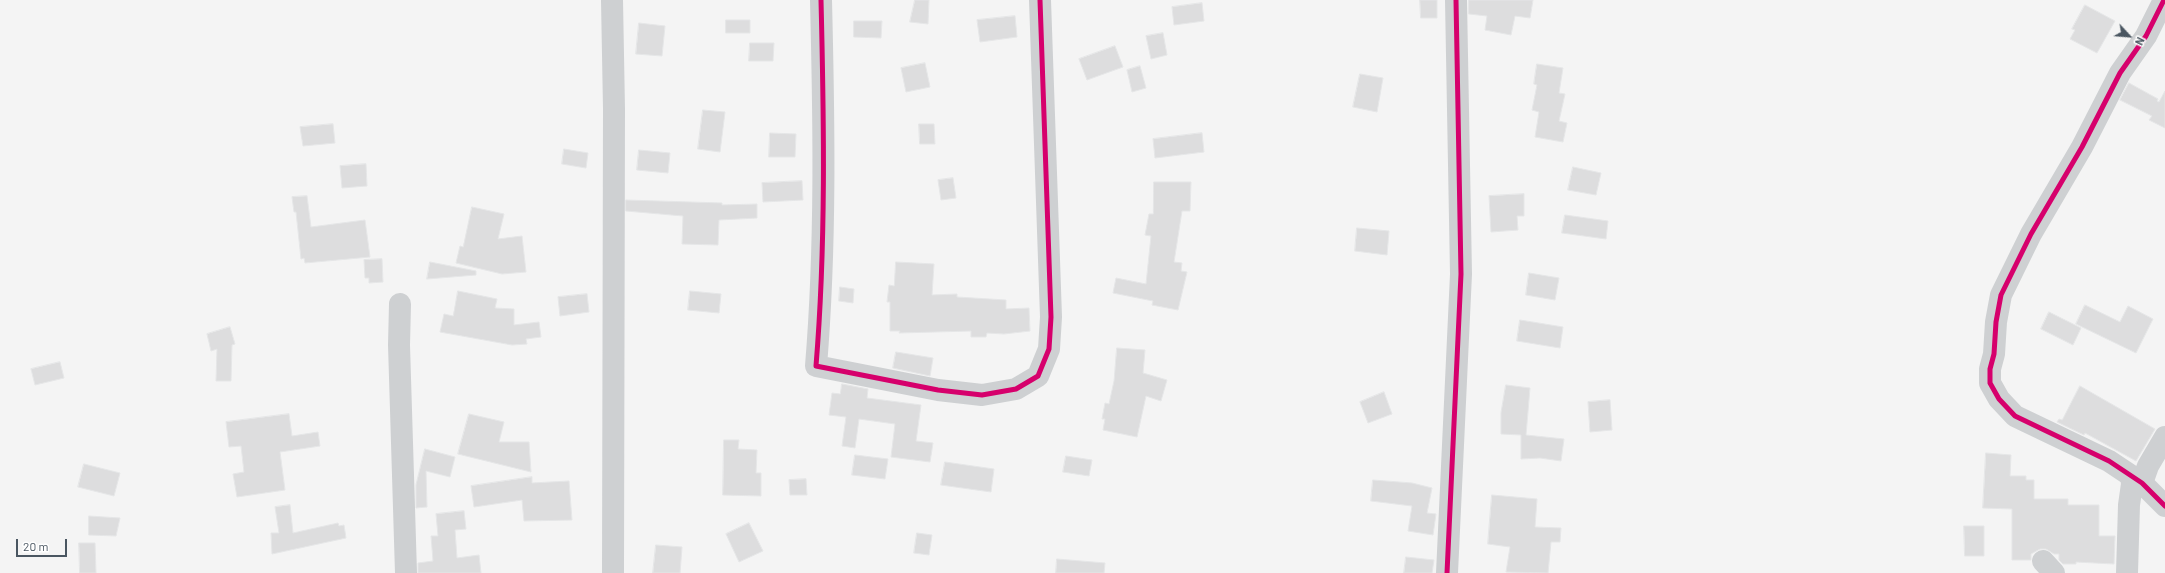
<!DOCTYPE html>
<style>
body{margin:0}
#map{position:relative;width:2165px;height:573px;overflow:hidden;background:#f4f4f4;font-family:Barlow,sans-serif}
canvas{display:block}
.north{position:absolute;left:2109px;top:16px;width:40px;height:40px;-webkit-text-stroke:3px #fff;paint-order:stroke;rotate:116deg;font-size:11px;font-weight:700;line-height:16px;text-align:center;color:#4a5661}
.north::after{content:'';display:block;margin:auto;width:14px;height:18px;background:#4a5661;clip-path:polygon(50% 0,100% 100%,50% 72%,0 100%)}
.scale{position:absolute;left:16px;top:539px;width:51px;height:18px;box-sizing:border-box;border:2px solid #4a5661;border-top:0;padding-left:5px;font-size:12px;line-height:14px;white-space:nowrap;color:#4a5661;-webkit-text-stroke:3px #fff;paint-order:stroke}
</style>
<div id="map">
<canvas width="2165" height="573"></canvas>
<div class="north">N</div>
<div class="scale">20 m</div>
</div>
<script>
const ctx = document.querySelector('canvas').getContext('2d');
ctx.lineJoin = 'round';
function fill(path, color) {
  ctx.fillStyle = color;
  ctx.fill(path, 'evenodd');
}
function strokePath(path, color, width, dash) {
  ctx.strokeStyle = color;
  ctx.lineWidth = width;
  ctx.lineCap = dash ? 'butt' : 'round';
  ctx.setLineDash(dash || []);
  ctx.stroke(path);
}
const building = new Path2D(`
 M 915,0 L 929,0 L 928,24 L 910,22 Z
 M 1420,0 L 1437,0 L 1437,18 L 1421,18 Z
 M 1469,0 L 1533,0 L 1530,18 L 1515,16 L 1511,35 L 1485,30 L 1487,16 L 1469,14 Z
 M 1202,3 L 1204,21 L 1174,25 L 1172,7 Z
 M 2085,5 L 2115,21 L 2097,53 L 2070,39 L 2075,30 L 2072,29 Z
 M 1015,16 L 1017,37 L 980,42 L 977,20 Z
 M 726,20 L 750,20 L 750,33 L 726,33 Z
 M 854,21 L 882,21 L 881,38 L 854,37 Z
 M 639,23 L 665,26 L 662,56 L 636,54 Z
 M 1163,33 L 1167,55 L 1151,59 L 1146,36 Z
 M 750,43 L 774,43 L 773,61 L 749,61 Z
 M 1115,46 L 1123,67 L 1087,80 L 1079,59 Z
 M 925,63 L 930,87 L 906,92 L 901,68 Z
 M 1537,64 L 1563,68 L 1559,93 L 1565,94 L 1559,121 L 1567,123 L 1563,142 L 1535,137 L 1539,112 L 1532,110 L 1537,85 L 1534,84 Z
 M 1140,66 L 1146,88 L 1132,92 L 1127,70 Z
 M 1360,74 L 1383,78 L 1377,112 L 1353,107 Z
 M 2129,83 L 2158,99 L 2157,101 L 2159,102 L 2165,91 L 2165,128 L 2149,120 L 2152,116 L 2120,100 Z
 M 703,110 L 725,112 L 720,152 L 698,149 Z
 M 333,124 L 335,143 L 303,146 L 300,127 Z
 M 919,124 L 934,124 L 935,144 L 920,144 Z
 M 770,133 L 796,134 L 795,157 L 769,157 Z
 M 1202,133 L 1204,152 L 1155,158 L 1153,139 Z
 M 564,149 L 588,153 L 586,168 L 562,164 Z
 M 639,150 L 670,153 L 668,173 L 637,170 Z
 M 366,164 L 367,186 L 342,188 L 340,166 Z
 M 1573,167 L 1601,173 L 1596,195 L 1568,190 Z
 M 953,178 L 956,198 L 941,200 L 938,180 Z
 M 802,181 L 803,200 L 763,202 L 762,183 Z
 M 1154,182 L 1191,182 L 1190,211 L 1182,211 L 1174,262 L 1182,263 L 1181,271 L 1187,272 L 1178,310 L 1152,305 L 1153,301 L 1113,293 L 1116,278 L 1146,284 L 1151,236 L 1145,235 L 1149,214 L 1153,214 Z
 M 1524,194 L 1524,216 L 1517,216 L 1518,230 L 1491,232 L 1489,196 Z
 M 307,196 L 311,227 L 365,220 L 370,257 L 305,263 L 304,258 L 301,259 L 296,212 L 294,212 L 292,197 Z
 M 626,200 L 722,203 L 722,205 L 757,204 L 757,218 L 719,220 L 718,245 L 682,244 L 683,216 L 626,211 Z
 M 472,207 L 504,214 L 498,239 L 522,236 L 526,272 L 502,274 L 456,263 L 460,246 L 463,247 Z
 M 1565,215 L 1608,221 L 1606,239 L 1562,233 Z
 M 1357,228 L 1389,231 L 1387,255 L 1355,251 Z
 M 382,259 L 383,282 L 369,283 L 369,278 L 365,278 L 364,260 Z
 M 430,262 L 476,271 L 476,275 L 427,279 Z
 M 896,262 L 934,264 L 932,295 L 957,294 L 957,297 L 1006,300 L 1006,309 L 1029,308 L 1030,331 L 1004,334 L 987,333 L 986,337 L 971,337 L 971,331 L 899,333 L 900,331 L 890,331 L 890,302 L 887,302 L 889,285 L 894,286 Z
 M 1529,273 L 1559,278 L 1555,300 L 1526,295 Z
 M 840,287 L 854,289 L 853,303 L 839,301 Z
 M 458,291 L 497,299 L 495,308 L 514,309 L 514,325 L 539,322 L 541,337 L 526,339 L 527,344 L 512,345 L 440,332 L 444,314 L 453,316 Z
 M 690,291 L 721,294 L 719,313 L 688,310 Z
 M 587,294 L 589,312 L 560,316 L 558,297 Z
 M 2085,305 L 2120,322 L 2128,306 L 2153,319 L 2136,353 L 2076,324 Z
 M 2049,312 L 2081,328 L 2073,345 L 2041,329 Z
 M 1520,320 L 1563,327 L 1560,348 L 1517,341 Z
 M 230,327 L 235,344 L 232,345 L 231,381 L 216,381 L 217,349 L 211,351 L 207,334 Z
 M 1117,348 L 1145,350 L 1143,373 L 1167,380 L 1161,401 L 1146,396 L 1137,437 L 1103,430 L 1105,419 L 1102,419 L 1105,403 L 1109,404 L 1114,381 Z
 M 896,352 L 933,358 L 930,376 L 893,368 Z
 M 60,362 L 64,378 L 35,385 L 31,369 Z
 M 842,384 L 868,389 L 867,398 L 921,405 L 916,441 L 933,443 L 930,462 L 891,457 L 895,424 L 859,419 L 855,448 L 842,446 L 846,417 L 829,415 L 832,393 L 840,394 Z
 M 1506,385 L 1530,388 L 1526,435 L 1564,439 L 1561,461 L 1540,458 L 1521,459 L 1521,435 L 1501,434 L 1501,413 Z
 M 2080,386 L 2155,429 L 2136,461 L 2085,433 L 2084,435 L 2057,422 L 2059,419 L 2062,420 Z
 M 1384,392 L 1392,414 L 1368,423 L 1360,402 Z
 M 1610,400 L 1612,430 L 1590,432 L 1588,402 Z
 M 289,414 L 292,436 L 318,432 L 320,446 L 280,452 L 285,490 L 237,497 L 233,474 L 244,472 L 241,446 L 229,447 L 226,422 Z
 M 469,414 L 504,422 L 499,442 L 529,442 L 531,472 L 458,454 Z
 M 724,440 L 739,440 L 738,449 L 757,450 L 756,473 L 761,473 L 761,496 L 723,495 Z
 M 425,449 L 455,457 L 450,477 L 426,471 L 427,507 L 416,508 L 416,485 Z
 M 1986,453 L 2011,455 L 2010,476 L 2026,476 L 2026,480 L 2034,480 L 2034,499 L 2068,499 L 2068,505 L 2099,505 L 2099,536 L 2115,536 L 2114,564 L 2076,562 L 2076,564 L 2063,564 L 2059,560 L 2059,554 L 2054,554 L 2046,549 L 2040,549 L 2031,554 L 2031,560 L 2012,560 L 2012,509 L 1983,508 Z
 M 855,455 L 888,459 L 885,479 L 852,475 Z
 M 1066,456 L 1092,460 L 1089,476 L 1063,472 Z
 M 945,462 L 994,469 L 991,492 L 941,485 Z
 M 84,464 L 120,473 L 114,496 L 78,487 Z
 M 532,477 L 532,483 L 569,481 L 572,520 L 524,521 L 522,500 L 474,507 L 471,486 Z
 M 806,479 L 807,495 L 790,495 L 789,480 Z
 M 1373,480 L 1412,483 L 1432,488 L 1427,513 L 1436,514 L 1433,535 L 1408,531 L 1412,506 L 1371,501 Z
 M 1492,495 L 1537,499 L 1535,527 L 1561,528 L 1560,542 L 1551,542 L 1548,573 L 1506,572 L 1510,547 L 1488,544 Z
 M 290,505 L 293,533 L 338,523 L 339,526 L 344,525 L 346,538 L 272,554 L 271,533 L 279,533 L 275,507 Z
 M 464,511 L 466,529 L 455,530 L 457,558 L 479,555 L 481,573 L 418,573 L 418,563 L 433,561 L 431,536 L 438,536 L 436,514 Z
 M 89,516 L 120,518 L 116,536 L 89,535 Z
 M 749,523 L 763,551 L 739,562 L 726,534 Z
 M 1964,526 L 1984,526 L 1984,556 L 1965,556 Z
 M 917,533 L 932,535 L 929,555 L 914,553 Z
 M 79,543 L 95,543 L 96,573 L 80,573 Z
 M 656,545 L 682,547 L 680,573 L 653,573 Z
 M 1406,557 L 1434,560 L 1432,573 L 1404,573 Z
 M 1057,559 L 1105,563 L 1104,573 L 1056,573 Z`);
fill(building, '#ddddde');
strokePath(building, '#e5e6e7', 1);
strokePath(new Path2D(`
 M 612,0 L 614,109 L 613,573
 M 821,0 C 824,122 826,244 816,366 L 938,390 L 982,395 L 1016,389 L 1038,376 L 1049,349 L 1051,317 L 1040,0
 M 2164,0 L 2146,36 L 2120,73 L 2082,147 L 2031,234 L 2001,295 L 1996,322 L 1994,354 L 1990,369 L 1990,383 L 1999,399 L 2015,416 L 2109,461 L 2142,483 L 2165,506
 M 400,304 L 399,345 L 406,573
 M 2142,483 L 2148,466 L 2165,437
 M 2043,561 L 2054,573
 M 1447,573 L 1461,274 L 1456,0
 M 2127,573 L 2129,505 L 2132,484 L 2131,476`), '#ced0d2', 22);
strokePath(new Path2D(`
 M 821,0 C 824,122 826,244 816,366 L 938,390 L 982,395 L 1016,389 L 1038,376 L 1049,349 L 1051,317 L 1040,0
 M 2164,0 L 2146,36 L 2120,73 L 2082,147 L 2031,234 L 2001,295 L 1996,322 L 1994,354 L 1990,369 L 1990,383 L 1999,399 L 2015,416 L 2109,461 L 2142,483 L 2165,506
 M 1447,573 L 1461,274 L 1456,0`), '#d6006c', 5);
</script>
